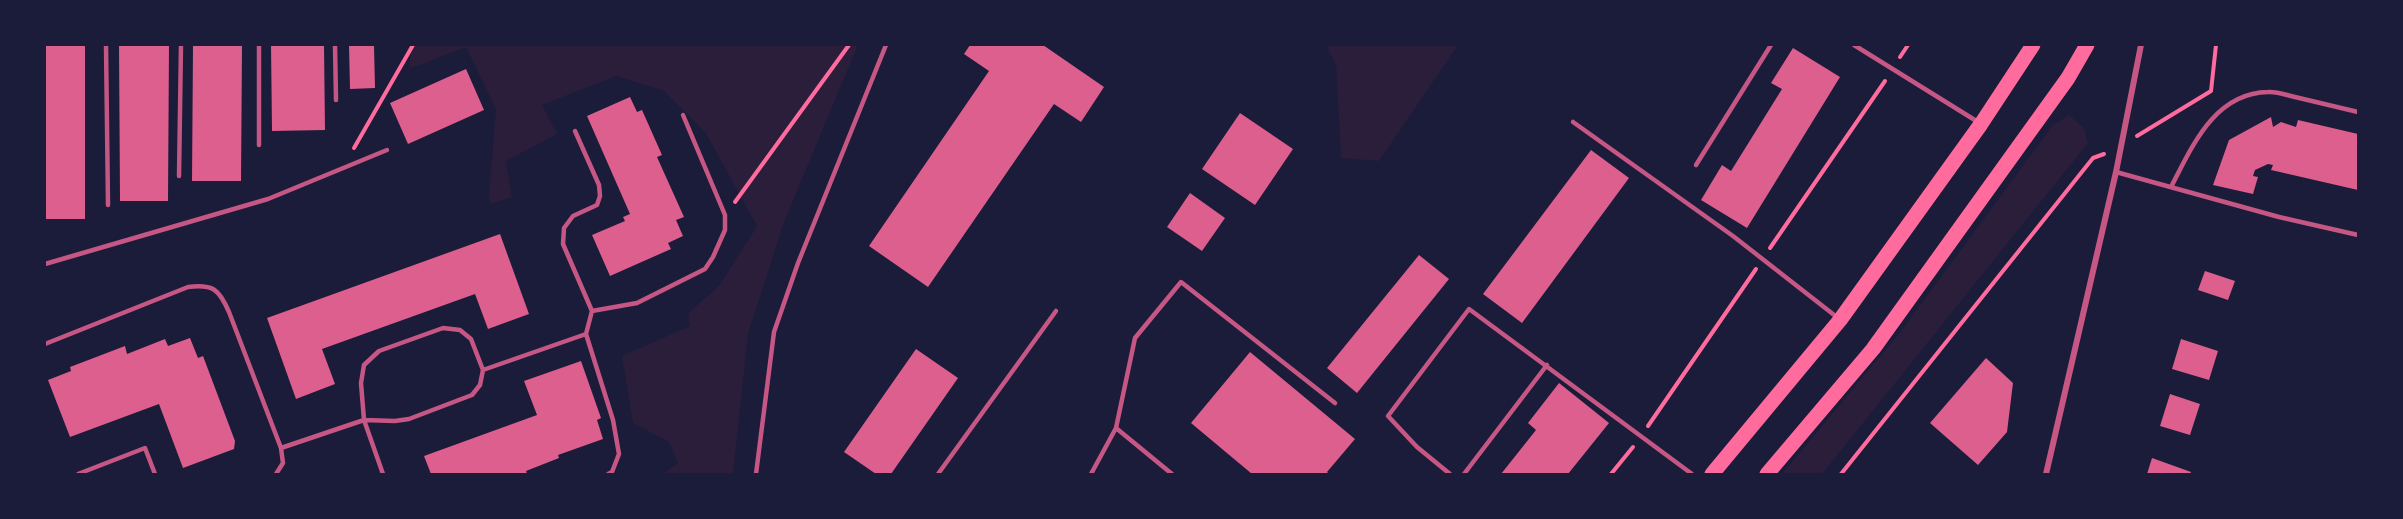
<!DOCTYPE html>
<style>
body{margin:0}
#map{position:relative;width:2403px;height:519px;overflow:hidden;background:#1b1b3a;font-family:"DejaVu Sans",sans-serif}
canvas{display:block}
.frame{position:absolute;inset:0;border:46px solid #1b1b3a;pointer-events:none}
</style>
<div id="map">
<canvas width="2403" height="519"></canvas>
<div class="frame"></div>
</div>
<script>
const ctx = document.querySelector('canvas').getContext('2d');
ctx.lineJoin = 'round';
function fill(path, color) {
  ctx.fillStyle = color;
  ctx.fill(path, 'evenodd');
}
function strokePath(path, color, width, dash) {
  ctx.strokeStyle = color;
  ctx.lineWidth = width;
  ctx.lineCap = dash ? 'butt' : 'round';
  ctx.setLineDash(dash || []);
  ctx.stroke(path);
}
fill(new Path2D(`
 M 411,45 L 858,45 L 784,222 L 748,334 L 733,474 L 663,474 L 678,463 L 669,442 L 633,423 L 622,356 L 690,326 L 688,313 L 719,286 L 757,226 L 705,132 L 664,91 L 616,76 L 542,105 L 557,134 L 506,161 L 512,197 L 491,204 L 489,195 L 496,109 L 466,47 L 409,69 Z
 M 1326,45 L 1458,45 L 1379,161 L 1341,158 L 1336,65 Z
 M 2069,115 L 2084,128 L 2088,143 L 1822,474 L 1782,474 L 1901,331 L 2053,125 Z`), '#2a1e3b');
fill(new Path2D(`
 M 45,45 L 85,45 L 85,219 L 45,219 Z
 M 119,45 L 169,45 L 168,201 L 120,201 Z
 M 193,45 L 242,45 L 241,181 L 192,181 Z
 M 271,45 L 324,45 L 325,130 L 272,131 Z
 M 349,45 L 374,45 L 375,88 L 350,89 Z
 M 970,45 L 1043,45 L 1104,87 L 1081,122 L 1054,104 L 928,287 L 869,246 L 989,71 L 964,54 Z
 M 1793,48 L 1840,77 L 1747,228 L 1701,200 L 1722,165 L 1731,171 L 1782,89 L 1771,83 Z
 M 466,69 L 484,110 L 408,144 L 390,103 Z
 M 630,97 L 637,112 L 642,110 L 662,155 L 657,157 L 684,217 L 676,220 L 683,236 L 668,243 L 671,249 L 610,276 L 592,235 L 625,221 L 623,217 L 630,214 L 587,116 Z
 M 1240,113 L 1293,149 L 1255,205 L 1202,169 Z
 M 2271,117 L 2273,127 L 2281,122 L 2296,127 L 2298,120 L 2358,134 L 2358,190 L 2271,170 L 2273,165 L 2268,164 L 2255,170 L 2253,176 L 2258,177 L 2253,194 L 2213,185 L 2229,140 Z
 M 1591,150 L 1629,178 L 1522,323 L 1483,294 Z
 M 1190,193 L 1225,218 L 1202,251 L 1167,227 Z
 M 500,234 L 529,314 L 488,329 L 475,294 L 322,349 L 335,384 L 296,399 L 267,318 Z
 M 1419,255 L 1449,279 L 1357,393 L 1327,368 Z
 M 2205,271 L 2235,281 L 2228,300 L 2198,290 Z
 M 190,338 L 198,358 L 203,356 L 235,441 L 234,449 L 183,468 L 159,404 L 70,437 L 48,380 L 71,371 L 70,367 L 125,346 L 127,354 L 165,339 L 168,346 Z
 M 2181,339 L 2218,351 L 2209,380 L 2172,369 Z
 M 916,349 L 958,378 L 891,474 L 876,474 L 844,452 Z
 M 1250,352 L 1355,439 L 1327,472 L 1329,474 L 1252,474 L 1191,423 Z
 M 1986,358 L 2013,383 L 2007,432 L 1978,465 L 1930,423 Z
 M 581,361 L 601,418 L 597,420 L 603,439 L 558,455 L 559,458 L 526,471 L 527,474 L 431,474 L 424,456 L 537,415 L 524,381 Z
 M 1559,383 L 1609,423 L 1568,474 L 1501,474 L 1536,430 L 1528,423 Z
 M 2170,394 L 2200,404 L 2190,435 L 2160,426 Z
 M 2152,458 L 2191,472 L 2190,474 L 2147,474 Z`), '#dd5f8e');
strokePath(new Path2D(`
 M 1900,57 L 1908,45
 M 2137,136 L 2211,91 L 2216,45
 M 354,148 L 413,45
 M 735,202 L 849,45
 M 1770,248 L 1885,81
 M 1648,426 L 1756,269
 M 1611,474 L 1633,447
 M 1841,474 L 2093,158 L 2104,154`), '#ff6b9d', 4);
strokePath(new Path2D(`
 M 106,45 L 108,205
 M 259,45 L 259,145
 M 335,45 L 336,100
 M 1854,45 L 1978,122
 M 1573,122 L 1733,236 L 1838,318
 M 575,131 L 599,185 L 600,196 L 597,205 L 573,216 L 564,228 L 563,244 L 592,311
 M 1696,165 L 1771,45
 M 2116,172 L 2279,217 L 2358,235
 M 179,176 L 181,45
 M 2171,187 C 2192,147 2214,93 2268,92 C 2276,91 2286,95 2295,97 C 2316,102 2337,107 2358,112
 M 45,264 L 268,199 L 387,150
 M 586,334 L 613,420 L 619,454 L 612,472 L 608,474
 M 45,344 L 188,287 C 213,284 219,289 229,312 L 281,448 L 364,420 L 383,474
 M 483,370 L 471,339 L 460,330 L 443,328 L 379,351 L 364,365 L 361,383 L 364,420 L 395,421 L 409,419 L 472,395 L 480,385 L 483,370 L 586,334 L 592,311 L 637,303 L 705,269 L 713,257 L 725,230 L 725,215 L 683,115
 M 1116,428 L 1135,338 L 1181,282 L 1335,403
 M 78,474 L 145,448 L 155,474
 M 276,474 L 283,463 L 281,448
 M 756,474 L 774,332 L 798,263 L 886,45
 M 938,474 L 1056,311
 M 1091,474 L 1116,428 L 1172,474
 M 1450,474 L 1417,447 L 1388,416 L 1469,309 L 1692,474
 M 1464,474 L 1547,365`), '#c65784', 4.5);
strokePath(new Path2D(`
 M 2046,474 L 2116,172 L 2141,45`), '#c65784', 6);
strokePath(new Path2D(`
 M 1712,474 L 1840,320 L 1981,124 L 2033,45
 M 1767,474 L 1873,349 L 2068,78 L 2087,45`), '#ff6b9d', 15);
</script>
